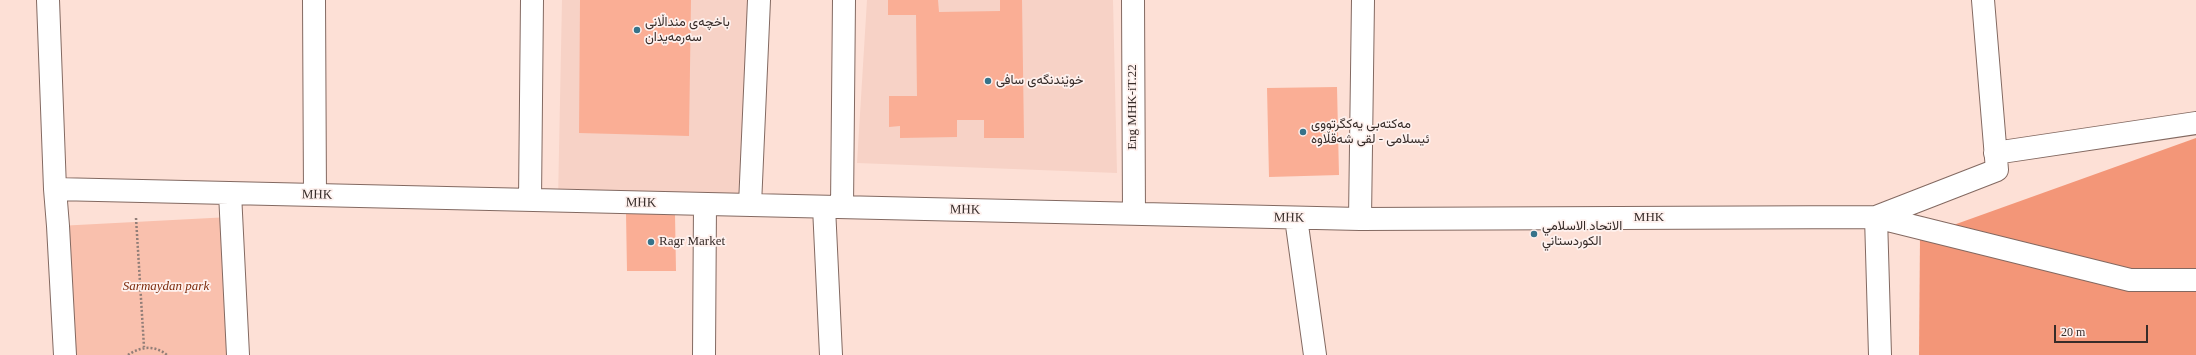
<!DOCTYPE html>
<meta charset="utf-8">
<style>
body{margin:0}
#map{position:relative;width:2196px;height:355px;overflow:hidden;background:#fde0d6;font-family:"Times New Roman",serif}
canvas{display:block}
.scale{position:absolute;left:2054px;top:325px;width:94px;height:18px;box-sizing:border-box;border:2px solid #372c29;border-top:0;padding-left:5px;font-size:12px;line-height:14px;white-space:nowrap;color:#372c29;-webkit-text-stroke:3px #fef1ee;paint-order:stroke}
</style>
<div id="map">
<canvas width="2196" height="355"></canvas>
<div class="scale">20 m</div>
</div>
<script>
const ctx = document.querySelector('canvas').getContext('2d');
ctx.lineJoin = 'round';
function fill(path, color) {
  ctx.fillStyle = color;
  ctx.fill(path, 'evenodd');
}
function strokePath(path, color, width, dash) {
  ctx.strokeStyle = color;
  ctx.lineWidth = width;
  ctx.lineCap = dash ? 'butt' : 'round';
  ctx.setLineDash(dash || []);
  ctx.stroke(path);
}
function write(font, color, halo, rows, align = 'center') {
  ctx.font = font + ' "Times New Roman",Vazirmatn,serif';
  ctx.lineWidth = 3.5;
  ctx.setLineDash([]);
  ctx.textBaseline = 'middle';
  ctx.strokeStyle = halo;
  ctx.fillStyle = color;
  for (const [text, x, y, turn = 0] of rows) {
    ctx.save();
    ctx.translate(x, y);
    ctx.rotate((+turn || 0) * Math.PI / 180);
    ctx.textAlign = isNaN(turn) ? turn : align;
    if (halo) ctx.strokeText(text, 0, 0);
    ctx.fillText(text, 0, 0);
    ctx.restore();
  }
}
fill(new Path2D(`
 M 562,0 L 752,0 L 750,205 L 558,201 Z
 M 867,0 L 1113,0 L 1117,173 L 857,163 Z`), '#f7d2c6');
fill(new Path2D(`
 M 230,217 L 238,355 L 65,355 L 58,226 Z`), '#f9c0ad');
fill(new Path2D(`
 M 2196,138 L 2196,355 L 1919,355 L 1920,237 Z`), '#f39678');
fill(new Path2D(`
 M 580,0 L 691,0 L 689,136 L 579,133 Z
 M 888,0 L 938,0 L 939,12 L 1000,11 L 1000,0 L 1022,0 L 1024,138 L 984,138 L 984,120 L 957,120 L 957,137 L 900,138 L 900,126 L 889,127 L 889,96 L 917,96 L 916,15 L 888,15 Z
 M 1337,87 L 1339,175 L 1269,177 L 1267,88 Z
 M 626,213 L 675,214 L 676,271 L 627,271 Z`), '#faae95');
const minor = new Path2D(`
 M 48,0 L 55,189 L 58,226 L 65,355
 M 314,0 L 315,195
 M 1133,0 L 1134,214
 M 1995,153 L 2196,123
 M 55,189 L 1360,219 L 1876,217 L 2130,280 L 2196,280
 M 230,193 L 238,355
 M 530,200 L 532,0
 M 750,205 L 759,0
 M 824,207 L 831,355
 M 842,207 L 844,0
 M 1876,217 L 1997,170 L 1983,0
 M 1876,217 L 1880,355
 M 1296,218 L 1315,355
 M 1360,219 L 1363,0
 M 704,355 L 705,204`);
strokePath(minor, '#836961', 24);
strokePath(new Path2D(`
 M 136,218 L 144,347
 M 128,355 C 141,346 155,345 167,355`), '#927e78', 2.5, [2, 2]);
strokePath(minor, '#fff', 22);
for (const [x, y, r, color] of [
 [637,30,4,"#36738a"],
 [988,81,4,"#36738a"],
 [1303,132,4,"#36738a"],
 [1534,234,4,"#36738a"],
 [651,242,4,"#36738a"]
]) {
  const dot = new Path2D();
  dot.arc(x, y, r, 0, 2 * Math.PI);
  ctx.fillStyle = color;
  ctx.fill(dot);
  strokePath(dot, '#fef1ee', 1.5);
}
write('13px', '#372c29', '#fef1ee', [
 ["باخچەی منداڵانی",645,23],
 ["سەرمەیدان",645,38],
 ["خوێندنگەی سافی",996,81],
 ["مەکتەبی یەکگرتووی",1311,125],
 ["ئیسلامی - لقی شەقڵاوە",1311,140],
 ["الاتحاد الاسلامي",1542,227],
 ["الكوردستاني",1542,242],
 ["Ragr Market",659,242]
], 'left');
write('13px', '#372c29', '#fef1ee', [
 ["Eng MHK-iT.22",1133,107,-90],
 ["MHK",317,195,1],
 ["MHK",641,203,1],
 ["MHK",965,210,1],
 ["MHK",1289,218,1],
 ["MHK",1649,218]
]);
write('italic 13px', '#7d2b0d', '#fef1ee', [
 ["Sarmaydan park",166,287]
]);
</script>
